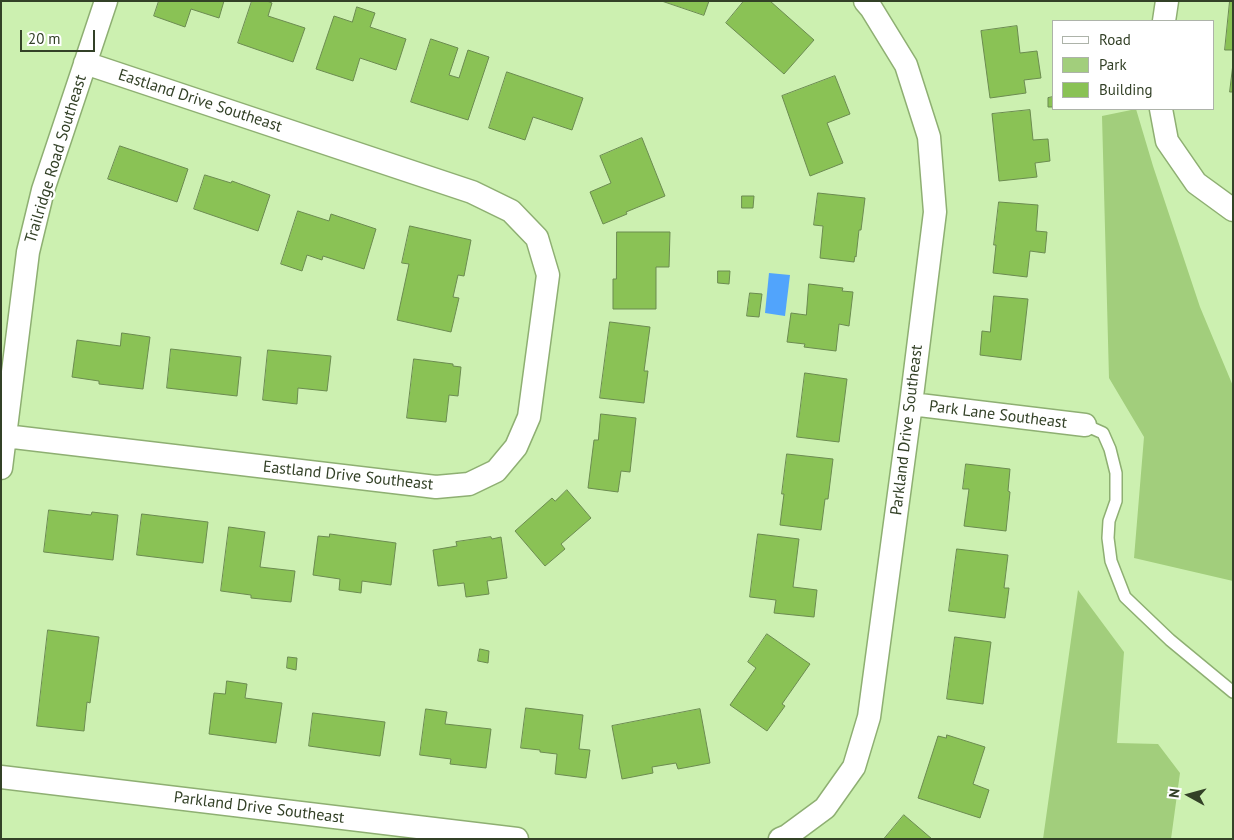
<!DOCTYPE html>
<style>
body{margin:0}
#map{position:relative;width:1234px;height:840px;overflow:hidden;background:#ccf0b0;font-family:"PT Sans",sans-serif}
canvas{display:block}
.frame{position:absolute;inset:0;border:2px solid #334127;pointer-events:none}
.legend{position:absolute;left:1052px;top:20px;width:162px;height:90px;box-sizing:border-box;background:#fff;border:1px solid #adb3a9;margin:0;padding:6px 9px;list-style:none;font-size:15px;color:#334127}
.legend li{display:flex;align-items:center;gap:10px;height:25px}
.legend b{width:25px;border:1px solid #adb3a9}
.north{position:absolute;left:1164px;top:770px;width:50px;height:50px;-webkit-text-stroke:4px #fff;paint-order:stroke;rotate:277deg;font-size:14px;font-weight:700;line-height:20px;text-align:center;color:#334127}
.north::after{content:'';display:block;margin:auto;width:18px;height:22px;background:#334127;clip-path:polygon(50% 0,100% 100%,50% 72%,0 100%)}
.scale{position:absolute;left:20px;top:30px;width:75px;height:22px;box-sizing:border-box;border:2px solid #334127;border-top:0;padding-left:6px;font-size:15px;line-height:18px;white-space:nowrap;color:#334127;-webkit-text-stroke:4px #fff;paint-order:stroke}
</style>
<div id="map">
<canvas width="1234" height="840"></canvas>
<div class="frame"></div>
<ul class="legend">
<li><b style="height:6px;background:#fff"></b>Road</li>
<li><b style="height:14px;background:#a2ce7c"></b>Park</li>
<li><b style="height:14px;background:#8ac255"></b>Building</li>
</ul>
<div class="north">N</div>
<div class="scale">20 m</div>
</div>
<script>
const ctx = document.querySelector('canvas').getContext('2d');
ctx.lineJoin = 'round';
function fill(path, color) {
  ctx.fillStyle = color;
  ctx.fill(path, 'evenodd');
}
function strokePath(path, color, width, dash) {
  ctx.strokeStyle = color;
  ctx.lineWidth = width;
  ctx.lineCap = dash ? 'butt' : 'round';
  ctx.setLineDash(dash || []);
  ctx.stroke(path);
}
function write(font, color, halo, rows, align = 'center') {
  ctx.font = font + ' "PT Sans",sans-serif';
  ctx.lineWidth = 4.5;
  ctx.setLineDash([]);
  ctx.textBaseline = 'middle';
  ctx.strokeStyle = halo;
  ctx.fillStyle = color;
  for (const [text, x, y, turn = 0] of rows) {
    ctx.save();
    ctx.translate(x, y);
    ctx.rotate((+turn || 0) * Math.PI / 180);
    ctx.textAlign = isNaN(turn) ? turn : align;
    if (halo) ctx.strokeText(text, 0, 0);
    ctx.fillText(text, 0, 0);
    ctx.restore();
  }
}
fill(new Path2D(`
 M 1136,109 L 1153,166 L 1200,307 L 1233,386 L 1233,581 L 1134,558 L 1144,437 L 1109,378 L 1102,116 Z
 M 1078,590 L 1124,652 L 1117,743 L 1158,744 L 1180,773 L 1171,839 L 1043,839 Z`), '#a2ce7c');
fill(new Path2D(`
 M 769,273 L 790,275 L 785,316 L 765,313 Z`), '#51a4fc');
const building = new Path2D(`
 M 159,1 L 224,1 L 219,18 L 191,9 L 185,27 L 154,16 Z
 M 252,1 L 267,1 L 272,3 L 268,16 L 305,28 L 293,62 L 238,43 Z
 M 662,1 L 709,1 L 704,15 Z
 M 744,1 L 770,1 L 814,40 L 784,74 L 726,23 Z
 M 1230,1 L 1233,1 L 1233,50 L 1225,50 Z
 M 357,7 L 375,13 L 370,27 L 406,39 L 396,70 L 360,58 L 353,81 L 316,69 L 334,16 L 352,22 Z
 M 1017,26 L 1020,53 L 1037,51 L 1041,78 L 1024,80 L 1026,93 L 990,98 L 981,31 Z
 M 431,39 L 458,48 L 449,75 L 459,78 L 468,50 L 489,57 L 468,120 L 411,102 Z
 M 1233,64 L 1233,92 L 1230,92 Z
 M 507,72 L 583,98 L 572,130 L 533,117 L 525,140 L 489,128 Z
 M 835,76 L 850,114 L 827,123 L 843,163 L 810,176 L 782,96 Z
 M 1053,97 L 1053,107 L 1048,107 L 1048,98 Z
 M 1030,110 L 1033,140 L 1048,139 L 1050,161 L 1035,163 L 1037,177 L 999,181 L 992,114 Z
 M 642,138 L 665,196 L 626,212 L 627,214 L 603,224 L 590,192 L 611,183 L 600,156 Z
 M 120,146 L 188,169 L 177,202 L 108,179 Z
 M 205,175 L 231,183 L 232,181 L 270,195 L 258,231 L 194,209 Z
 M 818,193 L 865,198 L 861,230 L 859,230 L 856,257 L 855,256 L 854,262 L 820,258 L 823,226 L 814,225 Z
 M 742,196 L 754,196 L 753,208 L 742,208 Z
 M 999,202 L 1038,205 L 1036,231 L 1047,232 L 1045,253 L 1030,251 L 1027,277 L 993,273 L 996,245 L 994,245 Z
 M 298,211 L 329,221 L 331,214 L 376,229 L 364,269 L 323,256 L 322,260 L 307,255 L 302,271 L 281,264 Z
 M 410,226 L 471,240 L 464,276 L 458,275 L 453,297 L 459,298 L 451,332 L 397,320 L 409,264 L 402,263 Z
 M 617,232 L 670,232 L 669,267 L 656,267 L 656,309 L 613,309 L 613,279 L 616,279 Z
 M 718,271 L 730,271 L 729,284 L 718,283 Z
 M 809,284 L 843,288 L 842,291 L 853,292 L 849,326 L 839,324 L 836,351 L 804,347 L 805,344 L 787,342 L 791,313 L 806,315 Z
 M 750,293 L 762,294 L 759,317 L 747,316 Z
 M 994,296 L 1028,299 L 1021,360 L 980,355 L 982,331 L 990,332 Z
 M 610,322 L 650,327 L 644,371 L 648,371 L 644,403 L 600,398 Z
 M 122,333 L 150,337 L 143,389 L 99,384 L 99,381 L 72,377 L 77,340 L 120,346 Z
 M 171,349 L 241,357 L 237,396 L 167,388 Z
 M 268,350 L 331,356 L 327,391 L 298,388 L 297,404 L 263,400 Z
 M 414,359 L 453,364 L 453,366 L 461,367 L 458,396 L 449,395 L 446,422 L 407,418 Z
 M 805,373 L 847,379 L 839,442 L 797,437 Z
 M 601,414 L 636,418 L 630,472 L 621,471 L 618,492 L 588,488 L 594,440 L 598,440 Z
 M 787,454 L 833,459 L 828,499 L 825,499 L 821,530 L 780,525 L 784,494 L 782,494 Z
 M 966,464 L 1010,469 L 1008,491 L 1010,492 L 1006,531 L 964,526 L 969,489 L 963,489 Z
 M 567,490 L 591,518 L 561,544 L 565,549 L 545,566 L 515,531 L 552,498 L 555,501 Z
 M 49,510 L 91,515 L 92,512 L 118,515 L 113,560 L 44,552 Z
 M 142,514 L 208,522 L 203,563 L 137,555 Z
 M 229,527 L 265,532 L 260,567 L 295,571 L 291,602 L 251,598 L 251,595 L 221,591 Z
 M 330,534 L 396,543 L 391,585 L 362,581 L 361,593 L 339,590 L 340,579 L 313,575 L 318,536 L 329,537 Z
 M 758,534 L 799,539 L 793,587 L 817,590 L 814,617 L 774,613 L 776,600 L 750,597 Z
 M 491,537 L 492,539 L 501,537 L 507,578 L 487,581 L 489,594 L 466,597 L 464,583 L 438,586 L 433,550 L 457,546 L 456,542 Z
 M 957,549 L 1008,555 L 1004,588 L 1009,588 L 1005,618 L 949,611 Z
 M 48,630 L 99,637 L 90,703 L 87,702 L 84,731 L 37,726 Z
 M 767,634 L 810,664 L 782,704 L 785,706 L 767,731 L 730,705 L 756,668 L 748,662 Z
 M 955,637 L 991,642 L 983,704 L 947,699 Z
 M 480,649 L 489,651 L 488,663 L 478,661 Z
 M 288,657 L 297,658 L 296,670 L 287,668 Z
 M 227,681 L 247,684 L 245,698 L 282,703 L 276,743 L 209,734 L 214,693 L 225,694 Z
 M 526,708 L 583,715 L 579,749 L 590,750 L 586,778 L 555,774 L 557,754 L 540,752 L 540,750 L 521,748 Z
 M 426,709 L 447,712 L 445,724 L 491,729 L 486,768 L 450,764 L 451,759 L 420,755 Z
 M 700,709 L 710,763 L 678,769 L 676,763 L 652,767 L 653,773 L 622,779 L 612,726 Z
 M 313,713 L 385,722 L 380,756 L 309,746 Z
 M 947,735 L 985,747 L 973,784 L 989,790 L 980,818 L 918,798 L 938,736 L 946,738 Z
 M 904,815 L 932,839 L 884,839 Z`);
fill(building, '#8ac255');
strokePath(building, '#6b8b50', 1);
const lane = new Path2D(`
 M 1085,425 L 1103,433 L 1110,449 L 1116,473 L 1116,501 L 1109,521 L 1108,538 L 1111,561 L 1125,597 L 1170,640 L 1233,692`);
const street = new Path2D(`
 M 1164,21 L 1167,1
 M 1161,109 L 1167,141 L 1196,183 L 1233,210
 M 911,404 L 1085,425
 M 5,436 L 436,487 L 469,484 L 496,471 L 516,447 L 529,417 L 548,275 L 537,238 L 511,211 L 472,192 L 85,63
 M 1,468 L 28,252 L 43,190 L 106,1
 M 1,777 L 517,839
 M 780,839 L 787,836 L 825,808 L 854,767 L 869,717 L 911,404 L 935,212 L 929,137 L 906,65 L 871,8 L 865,1`);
strokePath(lane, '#8eaf72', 14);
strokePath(street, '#8eaf72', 25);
strokePath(lane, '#fff', 11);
strokePath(street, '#fff', 22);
write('16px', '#334127', '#fff', [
 ["Eastland Drive Southeast",200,101,18],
 ["Trailridge Road Southeast",56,159,-73],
 ["Park Lane Southeast",998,415,7],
 ["Parkland Drive Southeast",907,430,-83],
 ["Eastland Drive Southeast",348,476,6],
 ["Parkland Drive Southeast",259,808,7]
]);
</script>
